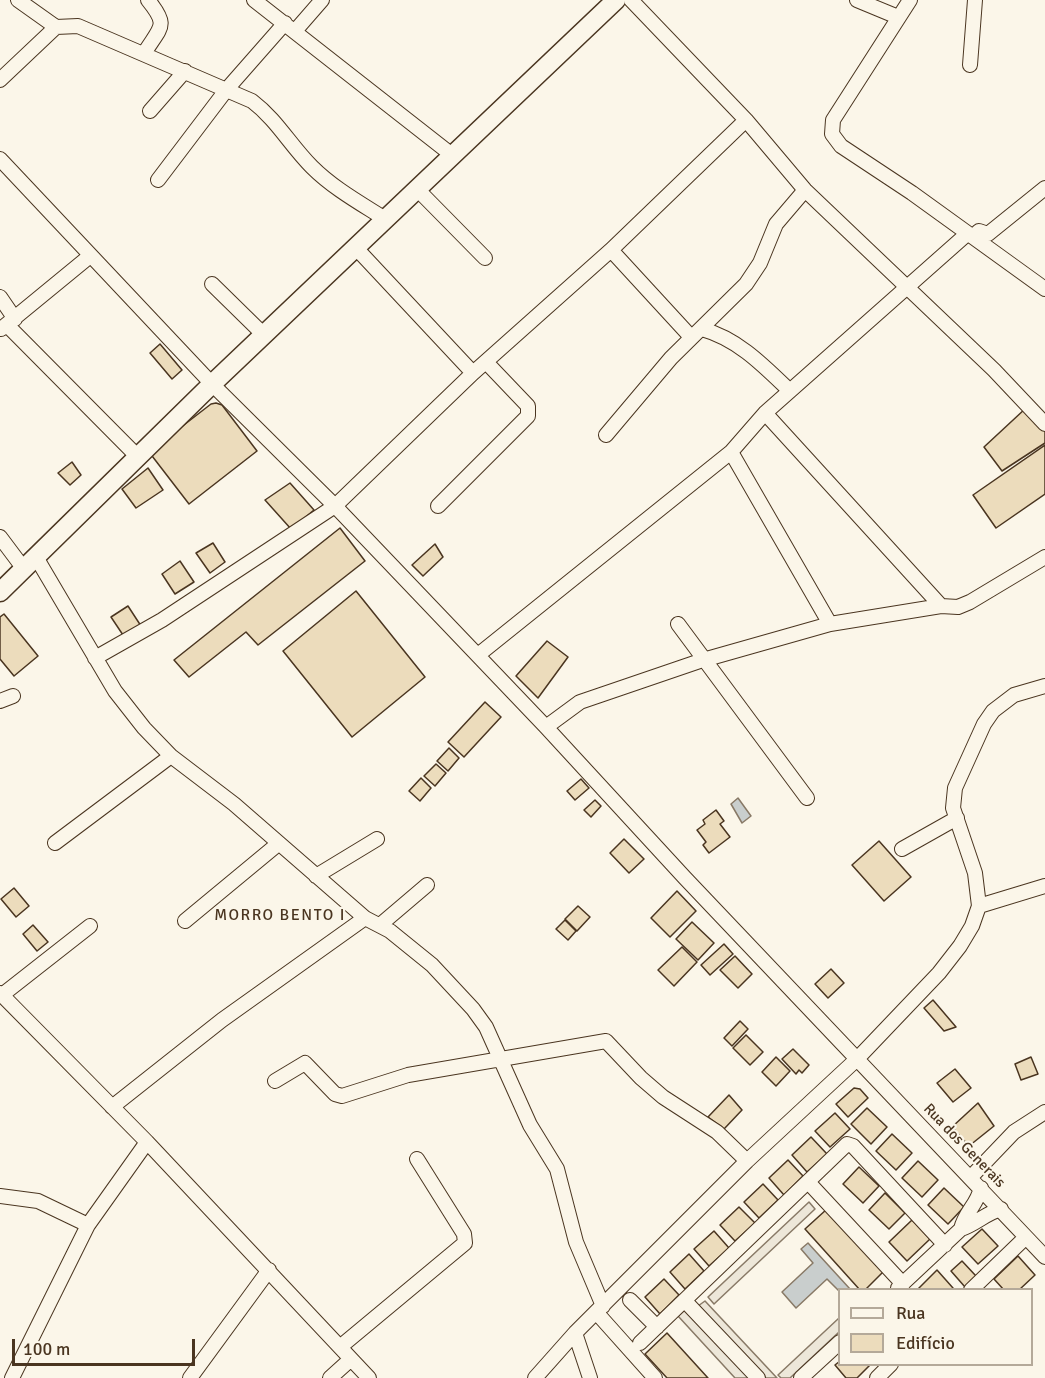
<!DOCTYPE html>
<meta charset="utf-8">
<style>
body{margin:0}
#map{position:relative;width:1045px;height:1378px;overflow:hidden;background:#fbf6e9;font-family:Signika,sans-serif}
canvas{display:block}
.legend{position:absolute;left:838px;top:1288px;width:195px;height:78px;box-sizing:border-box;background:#fbf6e9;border:2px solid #b4a999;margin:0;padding:8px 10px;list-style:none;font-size:18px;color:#4a3520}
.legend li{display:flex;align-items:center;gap:12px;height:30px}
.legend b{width:30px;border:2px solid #b4a999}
.scale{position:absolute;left:12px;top:1339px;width:183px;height:27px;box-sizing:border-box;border:3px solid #4a3520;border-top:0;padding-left:8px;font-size:18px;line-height:21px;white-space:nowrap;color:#4a3520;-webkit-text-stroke:4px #fbf6e9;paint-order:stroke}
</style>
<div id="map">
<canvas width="1045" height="1378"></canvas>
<ul class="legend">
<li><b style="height:8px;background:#fbf6e9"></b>Rua</li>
<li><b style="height:16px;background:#ecdcbc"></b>Edifício</li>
</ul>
<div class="scale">100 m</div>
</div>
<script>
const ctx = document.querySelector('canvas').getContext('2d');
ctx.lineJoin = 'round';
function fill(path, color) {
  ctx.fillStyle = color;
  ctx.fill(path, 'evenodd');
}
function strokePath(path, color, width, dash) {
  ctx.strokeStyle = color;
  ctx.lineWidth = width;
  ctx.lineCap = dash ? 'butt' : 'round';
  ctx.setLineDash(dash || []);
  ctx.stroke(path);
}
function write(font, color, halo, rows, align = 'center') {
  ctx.font = font + ' Signika,sans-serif';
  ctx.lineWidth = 4.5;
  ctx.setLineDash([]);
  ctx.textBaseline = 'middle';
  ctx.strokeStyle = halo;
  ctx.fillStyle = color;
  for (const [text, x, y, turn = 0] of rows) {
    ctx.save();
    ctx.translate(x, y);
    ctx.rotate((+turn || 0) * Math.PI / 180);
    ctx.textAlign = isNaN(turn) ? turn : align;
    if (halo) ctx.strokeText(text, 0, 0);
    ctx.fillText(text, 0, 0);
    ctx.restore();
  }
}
const parking = new Path2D(`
 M 809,1202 L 815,1209 L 714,1304 L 708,1297 Z
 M 705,1301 L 777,1378 L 766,1378 L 698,1306 Z
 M 686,1309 L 750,1378 L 735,1378 L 678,1316 Z
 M 839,1318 L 839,1332 L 790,1378 L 781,1378 L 778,1375 Z`);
fill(parking, '#ede7d9');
strokePath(parking, '#887966', 1.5);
const water = new Path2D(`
 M 738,798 L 751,816 L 742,823 L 731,804 Z
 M 808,1243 L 850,1289 L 839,1291 L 827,1279 L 796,1308 L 782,1292 L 813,1263 L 801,1249 Z`);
fill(water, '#c9cecd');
strokePath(water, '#887966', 1.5);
const building = new Path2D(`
 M 160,344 L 182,370 L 172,379 L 150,353 Z
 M 216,403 L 222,405 L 257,451 L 189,504 L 149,452 L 211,404 Z
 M 1026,408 L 1045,428 L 1045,443 L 1002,471 L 984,447 Z
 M 1045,445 L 1045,494 L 996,528 L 973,495 Z
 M 72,462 L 81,475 L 70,485 L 58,473 Z
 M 148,468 L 163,490 L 136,508 L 122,489 Z
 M 290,483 L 314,510 L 291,529 L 265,500 Z
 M 340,528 L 365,561 L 258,645 L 246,632 L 189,677 L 174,660 Z
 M 213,543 L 225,562 L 210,573 L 196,553 Z
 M 435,544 L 443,557 L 423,576 L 412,565 Z
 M 180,561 L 194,582 L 175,594 L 162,574 Z
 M 356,591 L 425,677 L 352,737 L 283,651 Z
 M 128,606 L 141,626 L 125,638 L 111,617 Z
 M 4,614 L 38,656 L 14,676 L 0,659 L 0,617 Z
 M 547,641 L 568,657 L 538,698 L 516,676 Z
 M 485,702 L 501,717 L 464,757 L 448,742 Z
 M 449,748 L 459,758 L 448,771 L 437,761 Z
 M 436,764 L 446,773 L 435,786 L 424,776 Z
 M 421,778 L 431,788 L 420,801 L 409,791 Z
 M 581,779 L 589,788 L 575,800 L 567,791 Z
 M 595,800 L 601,806 L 591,817 L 584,810 Z
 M 716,810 L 724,821 L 720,824 L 730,837 L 709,853 L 703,845 L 706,842 L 697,830 L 705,824 L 703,820 Z
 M 624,839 L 644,859 L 629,873 L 610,853 Z
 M 879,841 L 911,877 L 884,901 L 852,865 Z
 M 14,888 L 29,906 L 16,917 L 1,899 Z
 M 677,891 L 696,911 L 670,937 L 651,918 Z
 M 578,906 L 590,917 L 577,931 L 565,919 Z
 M 565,920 L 576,931 L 568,940 L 556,929 Z
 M 692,922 L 714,943 L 698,960 L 676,939 Z
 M 33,925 L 48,942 L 37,951 L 23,934 Z
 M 724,944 L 733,954 L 710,975 L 701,965 Z
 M 682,947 L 697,962 L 674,986 L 658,970 Z
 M 735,956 L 752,974 L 738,988 L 720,970 Z
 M 831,969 L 844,983 L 828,998 L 815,984 Z
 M 933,1000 L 956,1027 L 944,1031 L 924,1008 Z
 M 740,1021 L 748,1029 L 732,1046 L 724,1038 Z
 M 746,1035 L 763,1052 L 750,1065 L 733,1048 Z
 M 793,1049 L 809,1065 L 802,1073 L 799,1070 L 796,1074 L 782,1059 Z
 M 776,1057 L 790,1071 L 776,1086 L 762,1072 Z
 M 1031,1057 L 1038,1074 L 1021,1080 L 1015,1064 Z
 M 955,1069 L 971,1088 L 953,1102 L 937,1083 Z
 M 854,1088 L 860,1089 L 868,1098 L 848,1117 L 836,1104 Z
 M 729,1095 L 742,1110 L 724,1129 L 708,1117 Z
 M 978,1103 L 994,1126 L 969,1146 L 952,1127 Z
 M 867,1108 L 887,1127 L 871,1144 L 851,1124 Z
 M 835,1113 L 850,1129 L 830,1147 L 815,1131 Z
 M 892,1134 L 912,1153 L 896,1170 L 876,1151 Z
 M 811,1137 L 827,1154 L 807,1172 L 792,1155 Z
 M 788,1160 L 803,1176 L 784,1195 L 769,1178 Z
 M 918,1161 L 938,1180 L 922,1197 L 902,1178 Z
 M 859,1167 L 879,1186 L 863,1203 L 843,1184 Z
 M 763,1184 L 778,1200 L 759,1218 L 744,1202 Z
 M 944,1188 L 964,1207 L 948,1224 L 928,1205 Z
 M 885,1193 L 905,1213 L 889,1229 L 869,1210 Z
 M 739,1207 L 755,1223 L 735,1241 L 720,1225 Z
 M 827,1209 L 884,1271 L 865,1290 L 860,1290 L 805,1229 Z
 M 912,1220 L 930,1239 L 907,1261 L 889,1242 Z
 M 982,1229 L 998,1246 L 978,1264 L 962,1247 Z
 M 714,1231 L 729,1248 L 709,1266 L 694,1249 Z
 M 689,1254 L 704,1271 L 685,1289 L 670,1272 Z
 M 1018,1256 L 1035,1275 L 1019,1290 L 1004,1290 L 994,1279 Z
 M 962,1261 L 976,1276 L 965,1287 L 951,1271 Z
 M 937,1270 L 953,1288 L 951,1290 L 917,1290 Z
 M 664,1279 L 679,1295 L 660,1314 L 645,1297 Z
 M 667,1333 L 708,1378 L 667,1378 L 645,1354 Z
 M 840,1361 L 840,1364 L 871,1364 L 857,1378 L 846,1378 L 835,1365 Z`);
fill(building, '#ecdcbc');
strokePath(building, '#4a3520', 1.5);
const minor = new Path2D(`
 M 18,0 L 56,27
 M 254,0 L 452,155
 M 631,0 L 746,120 L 805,190 L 994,370 L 1045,424
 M 857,0 L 898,17
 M 910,0 L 833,120 L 832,134 L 841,146 L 912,193 L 1045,289
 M 295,31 L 322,0
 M 145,52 C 161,26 169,26 148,0
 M 970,65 L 975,0
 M 0,80 L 56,27 L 78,26 L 252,101 C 277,120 290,145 312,167 C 333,188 360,203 385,219
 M 150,111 L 185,71
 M 0,159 L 212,384 L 335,506 L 546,727 L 685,878 L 1045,1257
 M 158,180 L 227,89 L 285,23
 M 417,189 L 485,258
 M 973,237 L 979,231 L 988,234 L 1045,188
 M 356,248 L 473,373
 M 611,250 L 691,337
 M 212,284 L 264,335
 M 0,297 L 15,319
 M 7,325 L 138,457
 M 1,329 L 90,256
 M 702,329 C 738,339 763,365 790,391
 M 765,413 L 941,606
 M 606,435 L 671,358 L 746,284 L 760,263 L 776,224 L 805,190
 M 731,452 L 830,624
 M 438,506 L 528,416 L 528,406 L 486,362
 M 0,537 L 24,569
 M 36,557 L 115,691 L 144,728 L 171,756 L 234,804 L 365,918 L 390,931 L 432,965 L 473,1009 L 486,1027 L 530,1125 L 557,1169 L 576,1242 L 603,1306
 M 678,624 L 807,798
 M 478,655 L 731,452 L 765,413 L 967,234
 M 95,658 L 162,620 L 335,506 L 473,373 L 611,250 L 746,120
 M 0,701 L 13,696
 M 546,727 L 580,702 L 703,660 L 830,624 L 941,606 L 958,607 L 970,602 L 1045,557
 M 55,843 L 171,756
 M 902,849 L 957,818
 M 316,876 L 377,839
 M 979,906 L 1045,886
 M 185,921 L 278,844
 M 380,925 L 427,885
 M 0,993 L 147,1142 L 369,1378
 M 2,995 L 90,926
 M 275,1081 L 305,1063 L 335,1094 L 342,1096 L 408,1075 L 606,1041 L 641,1078 L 663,1097 L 717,1132 L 747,1161
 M 112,1107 L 222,1020 L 365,918
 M 971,1177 L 1014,1132 L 1045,1112
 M 809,1183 L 903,1284
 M 0,1196 L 38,1201 L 88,1225
 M 961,1229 C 965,1212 977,1205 981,1188
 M 898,1288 L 961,1229 C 976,1224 986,1213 1001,1209
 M 971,1290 L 1026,1237
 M 630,1300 L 657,1327
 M 685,1301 L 758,1378
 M 596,1312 L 655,1378
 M 575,1333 L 590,1378
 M 640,1343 L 847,1144 L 853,1146 L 945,1245
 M 340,1347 L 465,1243 L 464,1234 L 417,1159
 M 12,1378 L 88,1225 L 147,1142
 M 190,1378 L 269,1270
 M 330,1378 L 351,1359
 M 535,1378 L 575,1333 L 747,1161 L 857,1059 L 939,973 L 960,946 L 972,926 L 979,906 L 975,873 L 953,808 L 955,788 L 984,724 L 993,711 L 1014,695 L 1045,686
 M 801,1378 L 840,1342
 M 877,1378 L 891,1364`);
const major = new Path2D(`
 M 0,592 L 212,384 L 616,0`);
strokePath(minor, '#4a3520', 16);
strokePath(major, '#4a3520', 21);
strokePath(minor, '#fbf6e9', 14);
strokePath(major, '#fbf6e9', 18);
write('15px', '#4a3520', '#fbf6e9', [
 ["Rua dos Generais",964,1146,46]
]);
ctx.letterSpacing = '1.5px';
write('16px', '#4a3520', '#fbf6e9', [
 ["MORRO BENTO I",280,916]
]);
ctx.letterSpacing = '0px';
</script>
